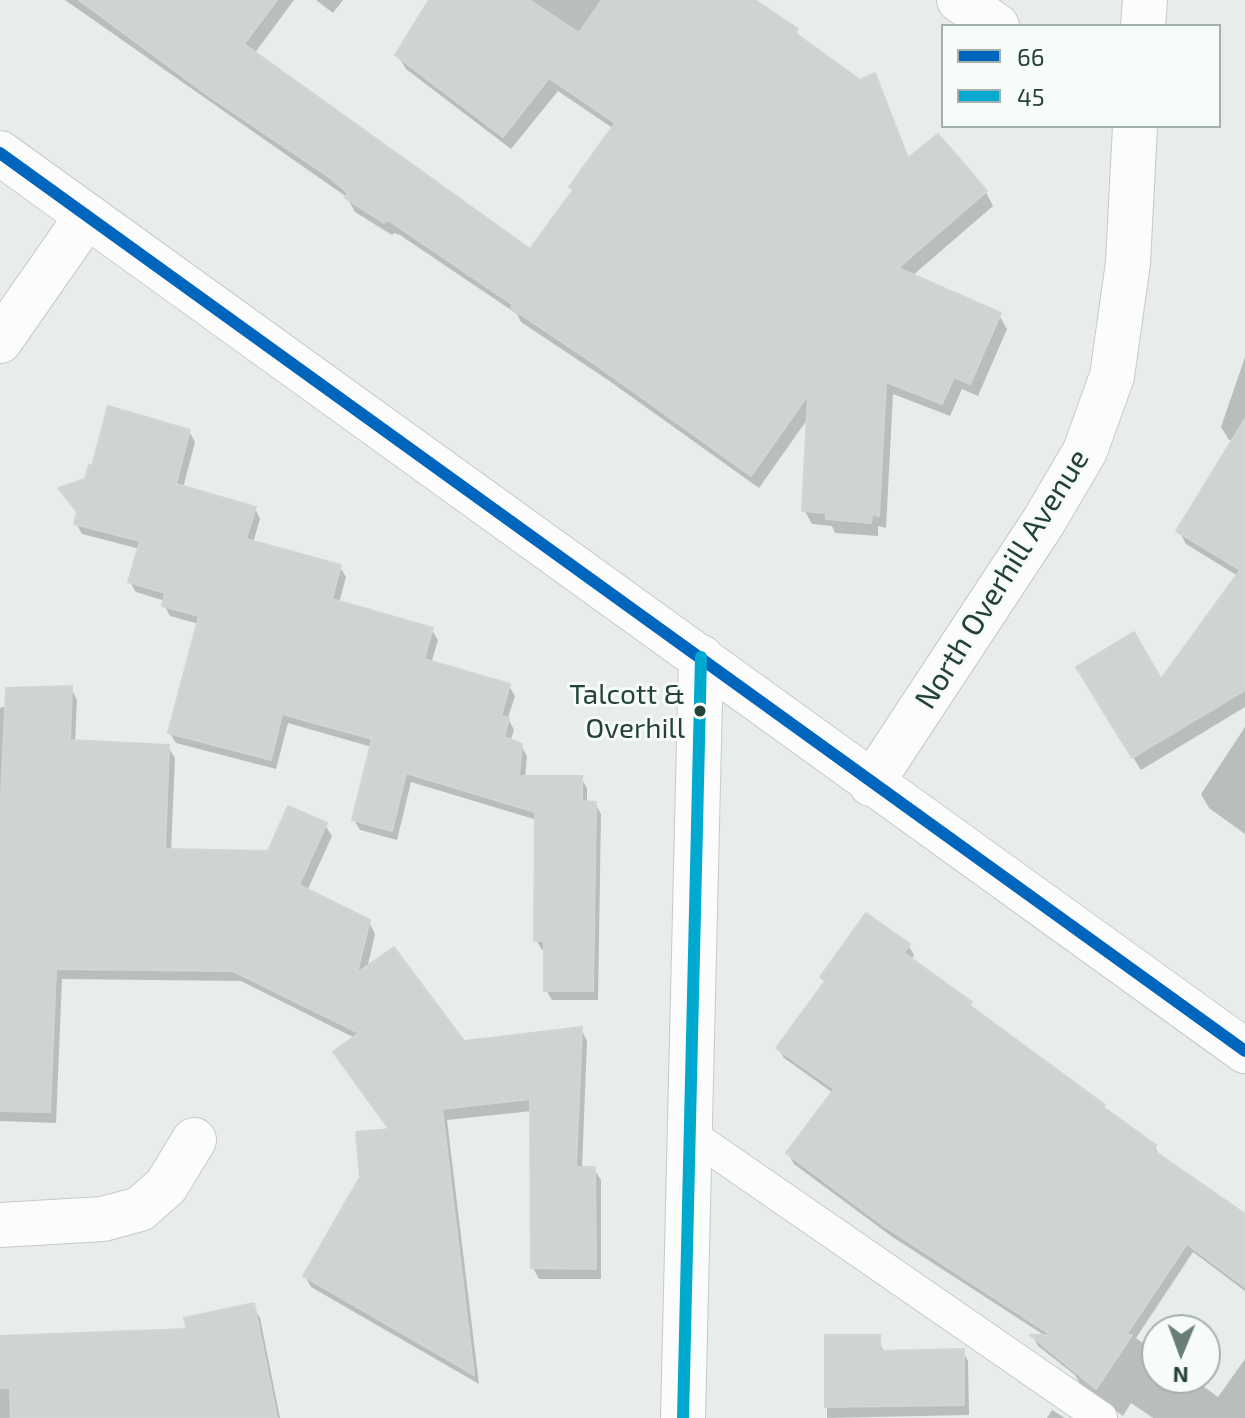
<!DOCTYPE html>
<style>
body{margin:0}
#map{position:relative;width:1245px;height:1418px;overflow:hidden;background:#e8edeb;font-family:"Exo 2",sans-serif}
canvas{display:block}
.legend{position:absolute;left:941px;top:24px;width:280px;height:104px;box-sizing:border-box;background:#f7fbf9;border:2px solid #a3b1ad;margin:0;padding:10px 14px;list-style:none;font-size:24px;color:#24423a}
.legend li{display:flex;align-items:center;gap:16px;height:40px}
.legend b{width:40px;border:2px solid #a3b1ad}
.north{position:absolute;left:1141px;top:1314px;width:80px;height:80px;box-sizing:border-box;background:#f7fbf9;border:2px solid #a3b1ad;border-radius:50%;rotate:181deg;font-size:22px;font-weight:700;line-height:32px;text-align:center;color:#24423a}
.north::after{content:'';display:block;margin:auto;width:28px;height:36px;background:#697e78;clip-path:polygon(50% 0,100% 100%,50% 72%,0 100%)}
</style>
<div id="map">
<canvas width="1245" height="1418"></canvas>
<ul class="legend">
<li><b style="height:10px;background:#0065bd"></b>66</li>
<li><b style="height:10px;background:#00a9ce"></b>45</li>
</ul>
<div class="north">N</div>
</div>
<script>
const ctx = document.querySelector('canvas').getContext('2d');
ctx.lineJoin = 'round';
function fill(path, color) {
  ctx.fillStyle = color;
  ctx.fill(path, 'evenodd');
}
function strokePath(path, color, width, dash) {
  ctx.strokeStyle = color;
  ctx.lineWidth = width;
  ctx.lineCap = dash ? 'butt' : 'round';
  ctx.setLineDash(dash || []);
  ctx.stroke(path);
}
function write(font, color, halo, rows, align = 'center') {
  ctx.font = font + ' "Exo 2",sans-serif';
  ctx.lineWidth = 6;
  ctx.setLineDash([]);
  ctx.textBaseline = 'middle';
  ctx.strokeStyle = halo;
  ctx.fillStyle = color;
  for (const [text, x, y, turn = 0] of rows) {
    ctx.save();
    ctx.translate(x, y);
    ctx.rotate((+turn || 0) * Math.PI / 180);
    ctx.textAlign = isNaN(turn) ? turn : align;
    if (halo) ctx.strokeText(text, 0, 0);
    ctx.fillText(text, 0, 0);
    ctx.restore();
  }
}
fill(new Path2D(`
 M 65,0 L 294,0 L 254,54 L 530,252 L 574,192 L 571,187 L 614,129 L 558,91 L 511,149 L 406,69 L 398,55 L 436,0 L 751,0 L 796,31 L 802,40 L 859,82 L 874,76 L 909,160 L 986,192 L 993,206 L 912,276 L 999,315 L 1007,329 L 978,396 L 962,389 L 950,416 L 893,394 L 886,528 L 878,526 L 878,536 L 835,533 L 832,526 L 812,524 L 804,510 L 809,417 L 759,488 L 608,380 L 521,322 L 517,314 L 400,235 L 394,233 L 392,235 L 355,212 L 347,197 L 338,191 Z
 M 316,0 L 343,0 L 333,13 Z
 M 1245,357 L 1245,707 L 1141,770 L 1078,668 L 1161,682 L 1238,576 L 1186,544 L 1179,531 L 1234,441 L 1229,440 L 1221,427 Z
 M 189,431 L 195,442 L 183,488 L 255,508 L 260,519 L 253,543 L 340,567 L 346,577 L 339,603 L 432,630 L 438,640 L 431,664 L 509,686 L 515,696 L 508,718 L 514,730 L 510,742 L 521,746 L 527,756 L 525,778 L 581,778 L 587,788 L 587,803 L 595,803 L 601,814 L 598,1000 L 552,1000 L 546,990 L 546,950 L 542,950 L 536,940 L 537,820 L 411,782 L 397,840 L 360,830 L 354,820 L 372,747 L 288,723 L 276,769 L 176,743 L 170,733 L 199,624 L 170,616 L 164,605 L 165,601 L 136,592 L 130,582 L 140,549 L 82,534 L 76,523 L 78,514 L 61,489 L 86,481 Z
 M 71,688 L 77,700 L 75,742 L 168,747 L 175,758 L 171,851 L 270,853 L 325,825 L 332,836 L 307,891 L 369,922 L 375,934 L 367,969 L 463,1043 L 581,1029 L 587,1041 L 582,1169 L 594,1169 L 601,1180 L 601,1279 L 539,1279 L 533,1268 L 532,1111 L 447,1120 L 479,1384 L 311,1287 L 305,1276 L 391,1131 L 355,1038 L 241,981 L 62,979 L 56,1123 L 0,1121 L 0,708 Z
 M 1245,727 L 1245,834 L 1209,808 L 1201,794 Z
 M 908,945 L 914,955 L 911,960 L 970,1003 L 975,1012 L 1104,1106 L 1107,1113 L 1155,1147 L 1161,1158 L 1245,1216 L 1245,1291 L 1193,1252 L 1136,1338 L 1157,1353 L 1157,1378 L 1192,1378 L 1218,1397 L 1245,1359 L 1245,1418 L 1153,1418 L 1131,1403 L 1123,1416 L 1081,1385 L 1075,1375 L 1038,1346 L 1033,1337 L 1047,1337 L 891,1236 L 794,1164 L 788,1153 L 833,1093 L 784,1058 L 778,1048 L 826,984 L 822,978 Z
 M 253,1306 L 260,1318 L 280,1418 L 0,1418 L 0,1339 L 189,1331 Z
 M 827,1337 L 878,1337 L 884,1353 L 963,1351 L 968,1361 L 969,1415 L 827,1418 Z
 M 1052,1410 L 1065,1418 L 1047,1418 Z`), '#0003');
const building = new Path2D(`
 M 79,0 L 277,0 L 244,44 L 530,249 L 573,190 L 569,187 L 615,123 L 549,78 L 503,137 L 395,55 L 429,0 L 529,0 L 579,33 L 602,0 L 755,0 L 798,29 L 795,33 L 860,80 L 875,73 L 908,158 L 938,134 L 987,191 L 898,268 L 1001,313 L 970,384 L 954,377 L 942,404 L 886,382 L 879,516 L 872,514 L 871,523 L 826,519 L 826,513 L 802,511 L 808,395 L 751,476 L 599,367 L 511,308 L 513,305 L 391,222 L 386,220 L 384,223 L 345,198 L 348,193 L 329,177 L 206,94 Z
 M 108,406 L 190,430 L 176,484 L 256,507 L 246,539 L 341,565 L 332,599 L 433,628 L 424,659 L 510,684 L 501,716 L 509,718 L 504,737 L 522,744 L 519,776 L 582,776 L 582,801 L 596,802 L 593,991 L 544,991 L 544,941 L 534,941 L 535,812 L 406,773 L 392,831 L 352,820 L 372,739 L 282,714 L 271,760 L 168,733 L 199,616 L 162,606 L 165,593 L 128,582 L 140,541 L 74,524 L 77,512 L 58,488 L 85,479 L 89,465 L 92,466 Z
 M 1245,419 L 1245,690 L 1132,758 L 1076,667 L 1134,632 L 1161,679 L 1240,570 L 1176,531 Z
 M 72,686 L 70,740 L 169,745 L 165,849 L 268,851 L 288,806 L 327,823 L 299,885 L 370,920 L 357,973 L 394,947 L 464,1041 L 582,1027 L 576,1167 L 595,1167 L 596,1269 L 531,1268 L 530,1099 L 442,1109 L 474,1375 L 303,1276 L 360,1177 L 356,1132 L 389,1129 L 333,1052 L 359,1033 L 233,971 L 56,969 L 50,1112 L 0,1111 L 0,818 L 6,688 Z
 M 866,913 L 910,944 L 904,953 L 972,1002 L 969,1005 L 1105,1105 L 1103,1107 L 1156,1145 L 1153,1150 L 1245,1214 L 1245,1287 L 1187,1244 L 1126,1335 L 1132,1335 L 1096,1389 L 1030,1335 L 1051,1335 L 884,1226 L 786,1153 L 834,1089 L 776,1048 L 825,981 L 820,977 Z
 M 254,1303 L 277,1418 L 11,1418 L 10,1388 L 0,1388 L 0,1336 L 187,1329 L 184,1318 Z
 M 825,1335 L 880,1335 L 880,1351 L 964,1349 L 964,1405 L 825,1407 Z`);
fill(building, '#cfd4d2');
strokePath(building, '#d1d6d4', 2);
const lane = new Path2D(`
 M 690,1134 L 1101,1418`);
const street = new Path2D(`
 M 959,0 L 997,26
 M 1143,26 L 1145,0
 M 0,341 L 87,216
 M 871,784 L 1044,521 L 1085,451 L 1112,376 L 1128,263 L 1135,126
 M 0,1225 L 103,1219 L 140,1209 L 166,1186 L 194,1140
 M 683,1418 L 701,657`);
const secondary = new Path2D(`
 M 0,153 L 1245,1051`);
strokePath(lane, '#c5cac8', 34);
strokePath(street, '#c5cac8', 46);
strokePath(secondary, '#c3cbc8', 46);
strokePath(lane, '#fcfcfc', 32);
strokePath(street, '#fcfcfc', 44);
strokePath(secondary, '#fcfcfc', 44);
strokePath(new Path2D(`
 M 0,153 L 1245,1051`), '#0065bd', 12);
strokePath(new Path2D(`
 M 683,1418 L 701,657`), '#00a9ce', 12);
for (const [x, y, r, color] of [
 [700,711,7,"#24423a"]
]) {
  const dot = new Path2D();
  dot.arc(x, y, r, 0, 2 * Math.PI);
  ctx.fillStyle = color;
  ctx.fill(dot);
  strokePath(dot, '#f7fbf9', 3);
}
write('28px', '#24423a', '#f7fbf9', [
 ["Talcott &",685,695],
 ["Overhill",685,729]
], 'right');
write('30px', '#24423a', '#f7fbf9', [
 ["North Overhill Avenue",1002,579,-58]
]);
</script>
